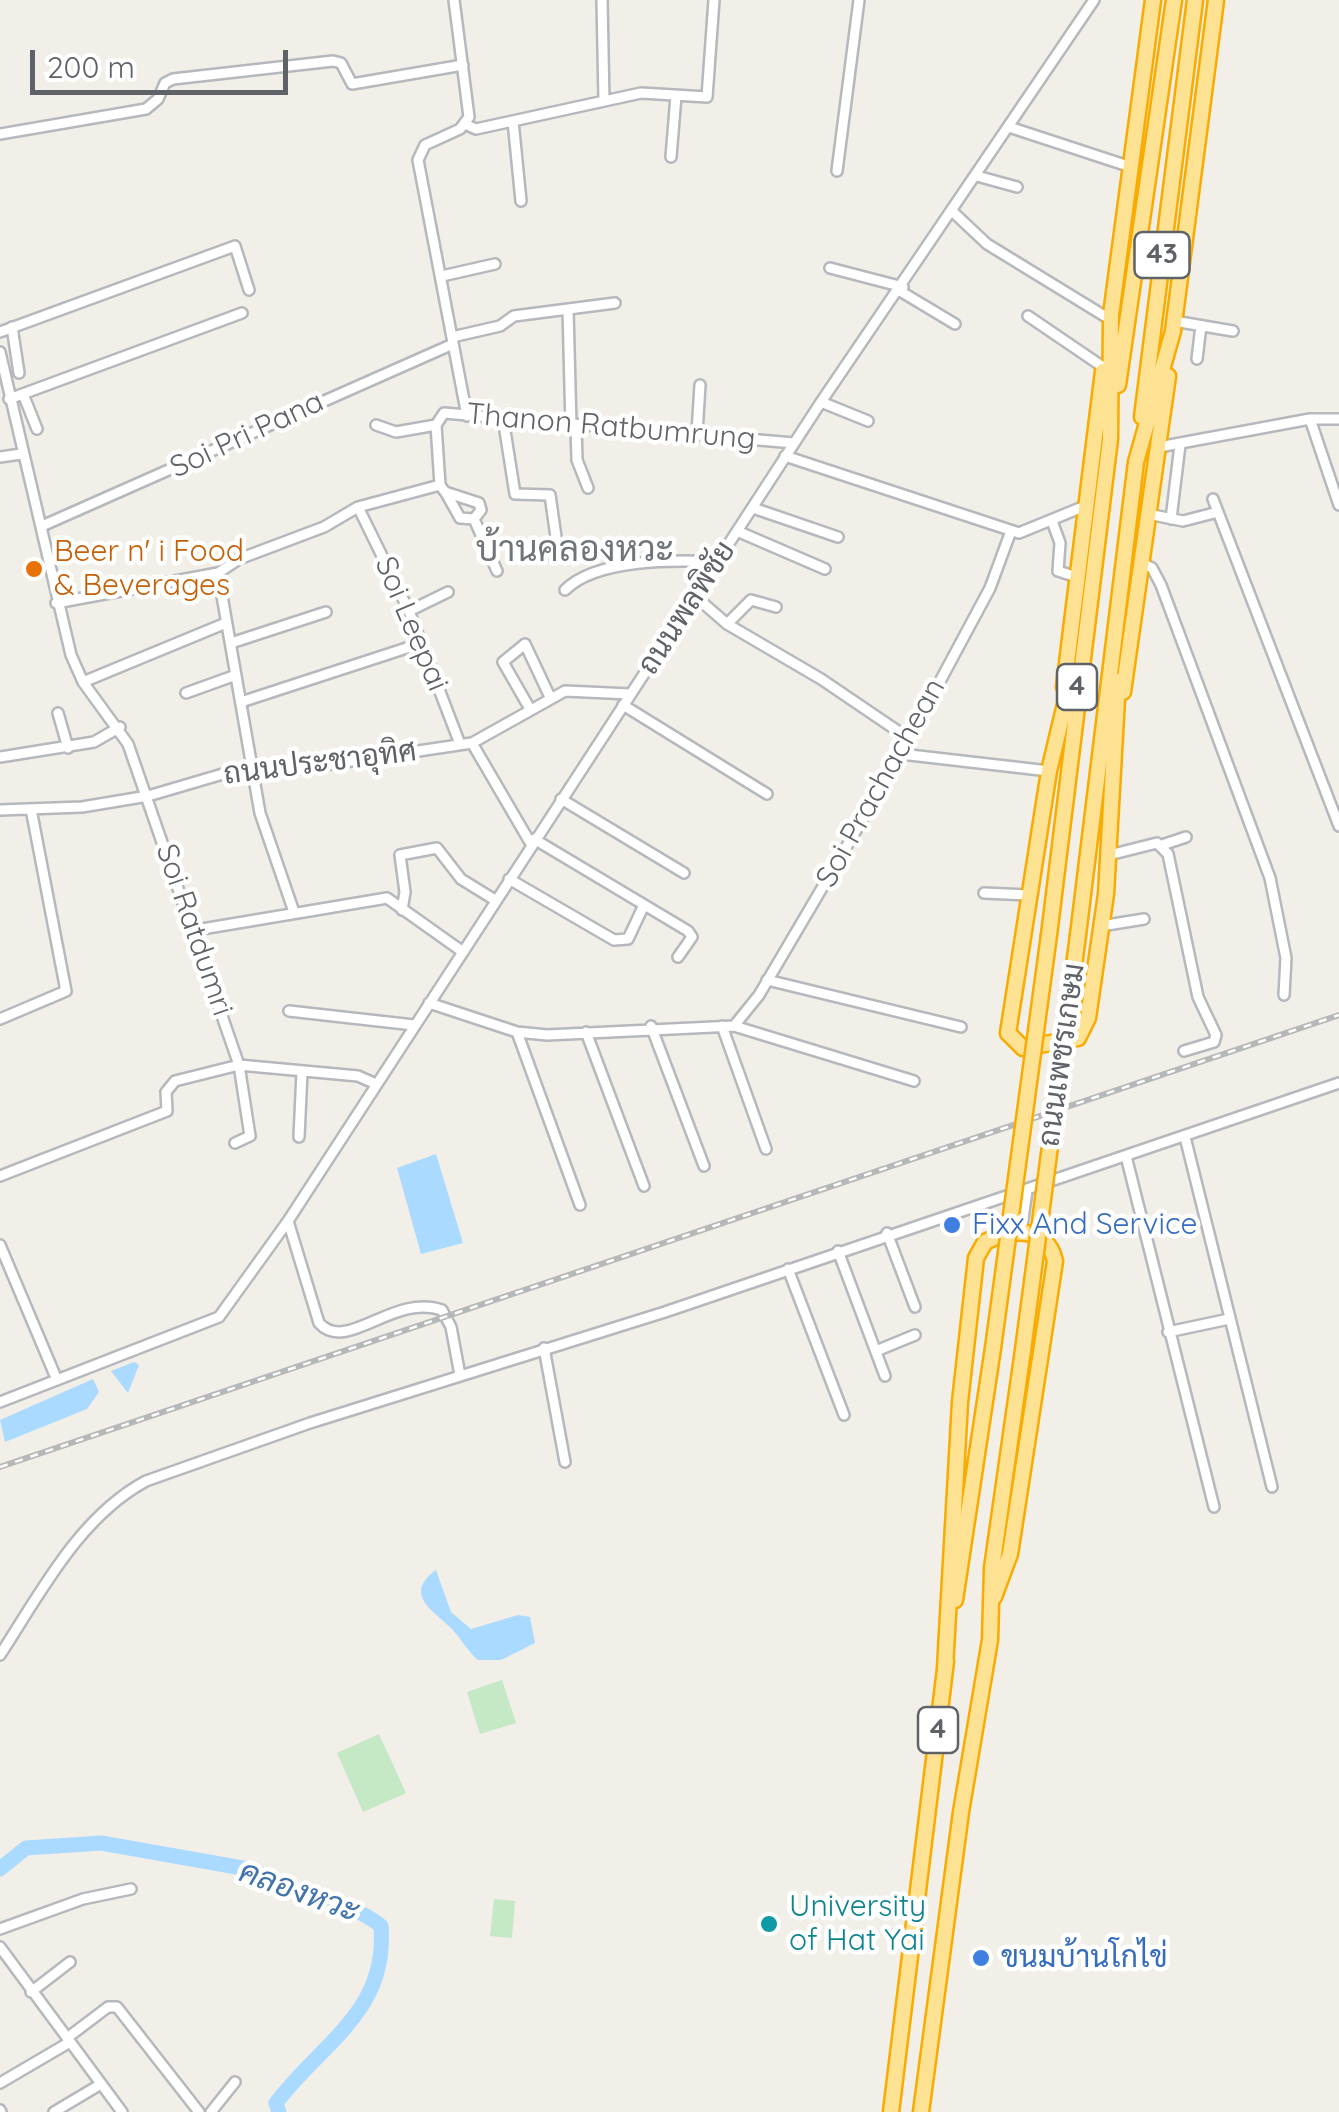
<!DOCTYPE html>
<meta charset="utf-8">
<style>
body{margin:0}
#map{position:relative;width:1339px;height:2112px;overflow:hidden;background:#f1efe8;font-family:Quicksand,sans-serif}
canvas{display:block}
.scale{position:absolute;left:30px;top:50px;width:258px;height:45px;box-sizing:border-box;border:5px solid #5f6368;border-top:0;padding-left:12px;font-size:30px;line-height:35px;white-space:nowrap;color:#5f6368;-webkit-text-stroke:8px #fff;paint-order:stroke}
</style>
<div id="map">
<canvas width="1339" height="2112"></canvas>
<div class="scale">200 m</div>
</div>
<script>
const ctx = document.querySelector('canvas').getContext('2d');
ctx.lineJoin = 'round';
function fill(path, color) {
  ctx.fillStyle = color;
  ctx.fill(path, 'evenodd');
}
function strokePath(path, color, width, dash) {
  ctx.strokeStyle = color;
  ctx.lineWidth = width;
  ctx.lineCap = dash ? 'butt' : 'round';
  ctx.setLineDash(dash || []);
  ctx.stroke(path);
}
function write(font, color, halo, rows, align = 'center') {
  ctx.font = font + ' Quicksand,Sarabun,sans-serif';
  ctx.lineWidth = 9;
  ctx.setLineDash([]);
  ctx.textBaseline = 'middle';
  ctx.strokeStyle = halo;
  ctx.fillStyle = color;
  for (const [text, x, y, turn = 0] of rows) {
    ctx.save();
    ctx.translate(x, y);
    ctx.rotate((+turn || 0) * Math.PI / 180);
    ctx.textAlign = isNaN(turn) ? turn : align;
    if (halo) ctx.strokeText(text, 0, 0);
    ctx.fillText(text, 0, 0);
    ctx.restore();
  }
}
fill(new Path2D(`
 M 502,1680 L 516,1723 L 480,1734 L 467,1692 Z
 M 379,1734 L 406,1793 L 363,1812 L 337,1753 Z
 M 494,1899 L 515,1901 L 512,1938 L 490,1936 Z`), '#c5e8c5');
fill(new Path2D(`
 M 436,1154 L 463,1243 L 421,1254 L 397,1168 Z
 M 134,1362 L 139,1365 L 128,1393 L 111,1371 Z
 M 93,1379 L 99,1392 L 87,1409 L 5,1442 L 0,1420 Z
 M 436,1570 L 451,1612 L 471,1629 L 518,1615 L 530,1617 L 535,1643 L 501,1660 L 478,1660 C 467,1651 461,1638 451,1628 C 437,1613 401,1595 436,1570 Z`), '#aadaff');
strokePath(new Path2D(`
 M 0,1869 L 26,1848 L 101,1843 L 254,1870 C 291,1898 343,1895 381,1926 C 388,2012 322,2042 276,2103 L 279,2112`), '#aadaff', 15);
const minor = new Path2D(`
 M 454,0 L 469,117 L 460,129 L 425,145 L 418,160 L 467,416
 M 602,0 L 604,101
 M 513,121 L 521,201
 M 467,125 L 476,129 L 641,93 L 707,97 L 714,0
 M 1009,127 L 1131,167
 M 0,134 L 146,109 L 158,99 L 165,83 L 173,79 L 333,61 L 341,63 L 352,84 L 463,65
 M 671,157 L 676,96
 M 837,171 L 859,0
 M 977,176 L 1017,187
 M 953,212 L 987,244 L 1111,320
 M 830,268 L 903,287
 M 442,276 L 495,264
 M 900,291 L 955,324
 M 568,309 L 571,426
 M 1028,316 L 1103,367
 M 1174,321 L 1233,331
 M 12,327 L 19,373
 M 0,332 L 235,246 L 249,290
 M 452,337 L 500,326 L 514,316 L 615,303
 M 0,352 L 71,655 L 83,682 L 128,744 L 239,1065 L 250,1136 L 235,1143
 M 1197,359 L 1201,326
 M 23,394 L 37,429
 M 9,399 L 242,313
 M 821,402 L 868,421
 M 503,418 L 515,494 L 550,495 L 557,544 L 553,557
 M 1310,419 L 1339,505
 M 376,425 L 396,432 L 436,425
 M 576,426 L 577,460 L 588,488
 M 697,433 L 700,385
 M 1159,447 L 1310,419 L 1339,419
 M 785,456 L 1019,533 L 1085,506
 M 0,457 L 21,454
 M 440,485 L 445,492 L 479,503 L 481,510 L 474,519 L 497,571
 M 446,493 L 460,518 L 474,519
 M 1213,499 L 1339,826
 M 358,507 L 409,611 L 460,744
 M 753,508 L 838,537
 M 1148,514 L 1183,521 L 1218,512
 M 1171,519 L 1180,445
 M 1052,521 L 1060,543 L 1058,571 L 1077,577
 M 42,526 L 453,344
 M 737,531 L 825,569
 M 1142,563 L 1152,568 L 1161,585 L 1270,878 L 1286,958 L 1284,995
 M 218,573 L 260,813 L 294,912
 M 565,590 C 597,558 676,560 718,562
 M 696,597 L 727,624 L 821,679 L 908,738
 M 56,603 L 218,573 L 239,559 L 324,527 L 358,507 L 440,485 L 436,425 L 444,413 L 794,443
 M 409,611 L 448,592
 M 727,624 L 751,600 L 776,607
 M 231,643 L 326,612
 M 83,682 L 226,623
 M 186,693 L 236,675
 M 241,702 L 422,643
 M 623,705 L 767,794
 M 530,709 L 503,662 L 525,644 L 550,697
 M 58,713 L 68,748
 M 472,743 L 531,844
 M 901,754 L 1049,771
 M 0,757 L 94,742 L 120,727
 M 561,799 L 684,873
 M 0,810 L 82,807 L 148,796 L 250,766 L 264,774 L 472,743 L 565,691 L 630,694
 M 534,839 L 688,931 L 692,937 L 678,957
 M 1162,845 L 1186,837
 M 1109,855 L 1157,843 L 1168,854 L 1198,997 L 1216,1035 L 1214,1042 L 1184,1051
 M 509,879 L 614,940 L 628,939 L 644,905
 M 984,893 L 1028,895
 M 402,910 L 405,892 L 400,855 L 437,848 L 461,879 L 495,900
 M 1101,926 L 1144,919
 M 196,930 L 387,898 L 463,952
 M 767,980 L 961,1027
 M 429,1003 L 517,1032 L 547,1035 L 734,1026 L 914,1081
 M 289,1011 L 414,1025
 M 0,1019 L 66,991 L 31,809
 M 651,1026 L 704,1166
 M 722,1026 L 766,1149
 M 734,1026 L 759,995 L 901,754 L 990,588 L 1011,531
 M 517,1032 L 580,1205
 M 586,1032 L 644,1186
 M 299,1137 L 302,1072
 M 1185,1137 L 1272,1487
 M 1126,1156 L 1214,1507
 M 0,1176 L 167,1111 L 166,1092 L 175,1081 L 239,1065 L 358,1076 L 376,1084
 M 288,1221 L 319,1323 C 347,1354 393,1293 442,1310 L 451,1327 L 460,1375
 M 1021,1232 L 1027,1191
 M 887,1233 L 915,1307
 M 0,1245 L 57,1380
 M 838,1251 L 885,1376
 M 788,1269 L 844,1415
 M 1168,1332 L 1229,1319
 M 544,1348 L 565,1462
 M 876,1351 L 915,1335
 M 0,1402 L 219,1317 L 288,1221 L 821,402 L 1094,0
 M 0,1655 C 40,1594 79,1517 146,1481 L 310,1423 L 665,1312 L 1339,1083
 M 0,1929 L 83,1899 L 131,1889
 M 0,1947 L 122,2112
 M 31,1992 L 70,1962
 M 67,2038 L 108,2007 L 117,2007 L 199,2112
 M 0,2083 L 70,2042
 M 0,2110 L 1,2112
 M 54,2112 L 101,2084
 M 211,2112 L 235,2082`);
const highway = new Path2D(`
 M 1118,385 L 1174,0
 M 1142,417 L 1195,0
 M 1071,679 L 1049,771 L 1008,1033 L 1023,1048 L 1078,1038 L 1088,1018 L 1106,894 L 1118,681
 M 1064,687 L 1103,371
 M 1123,692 L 1168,376
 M 1049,935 L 1110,439 L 1111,315 L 1153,0
 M 1078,935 L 1136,462 L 1173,331 L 1216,0
 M 955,1600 L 993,1348
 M 945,1668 L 960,1402 L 976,1258 L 985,1242 C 1012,1228 1047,1226 1055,1261 L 1010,1554 L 994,1597
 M 891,2112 L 946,1661
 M 921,2112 L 961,1812 L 990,1640 L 992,1568 L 1023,1350`);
strokePath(minor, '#b5b8bc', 14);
strokePath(highway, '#f9ab00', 19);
strokePath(minor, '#fff', 9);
strokePath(highway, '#fde293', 14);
const rail = new Path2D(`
 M 0,1467 L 1339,1015`);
strokePath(rail, '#b6b7b8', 6);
strokePath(rail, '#fff', 2.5, [8]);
const highwayBridge = new Path2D(`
 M 993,1348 L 1049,935
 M 1023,1350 L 1078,935`);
strokePath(highwayBridge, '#f9ab00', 19, []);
strokePath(highwayBridge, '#fde293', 14);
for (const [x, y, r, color] of [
 [34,569,10,"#e8710a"],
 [952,1225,10,"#3f7fe0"],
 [769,1924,10,"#0f9aa8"],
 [981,1958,10,"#3f7fe0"]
]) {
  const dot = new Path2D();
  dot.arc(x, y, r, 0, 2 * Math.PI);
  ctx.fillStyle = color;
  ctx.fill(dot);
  strokePath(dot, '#fff', 4);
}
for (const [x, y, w] of [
 [1162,255,55],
 [1077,687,40],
 [938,1730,40]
]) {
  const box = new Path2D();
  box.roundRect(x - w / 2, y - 23, w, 46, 8);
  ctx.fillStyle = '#fff';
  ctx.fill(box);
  strokePath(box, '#5f6368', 2.5);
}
write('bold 28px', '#5f6368', null, [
 ["43",1162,255],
 ["4",1077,687],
 ["4",938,1730]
]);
write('30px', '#5f6368', '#fff', [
 ["Thanon Ratbumrung",611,427,5],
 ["Soi Pri Pana",247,435,-25],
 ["ถนนพลพิชัย",687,608,-57],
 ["Soi Leepai",411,624,67],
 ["ถนนประชาอุทิศ",320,763,-7],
 ["Soi Prachachean",881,783,-61],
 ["Soi Ratdumri",194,930,71],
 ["ถนนเพชรเกษม",1062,1055,-82]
]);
write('30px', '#c56008', '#fff', [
 ["Beer n' i Food",54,552],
 ["& Beverages",54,586]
], 'left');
write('30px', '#366cbe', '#fff', [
 ["Fixx And Service",972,1225],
 ["ขนมบ้านโกไข่",1001,1958]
], 'left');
write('30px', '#0d838f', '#fff', [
 ["University",789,1907],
 ["of Hat Yai",789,1941]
], 'left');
write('italic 32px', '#4174aa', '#fff', [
 ["คลองหวะ",299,1892,20]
]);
write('35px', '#70757a', '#fff', [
 ["บ้านคลองหวะ",575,550]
]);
</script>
